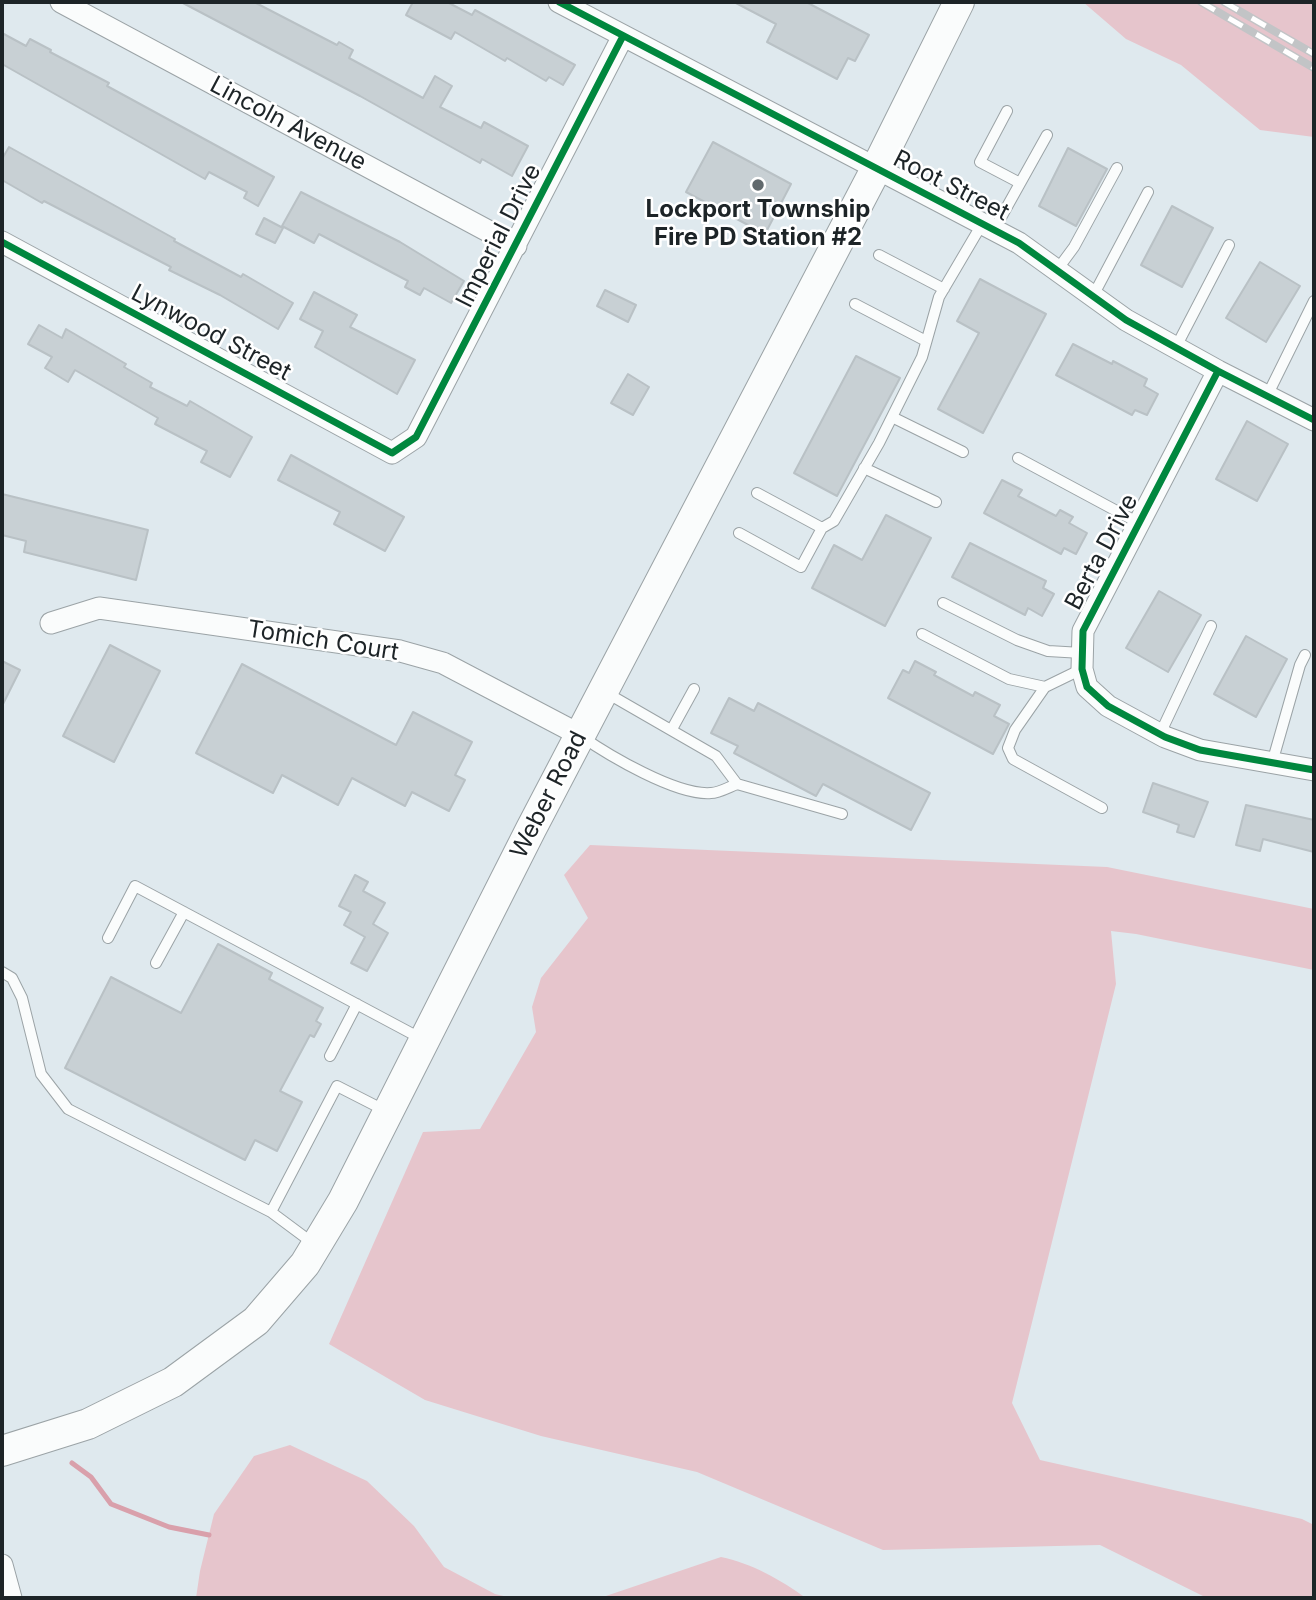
<!DOCTYPE html>
<style>
body{margin:0}
#map{position:relative;width:1316px;height:1600px;overflow:hidden;background:#dfe9ee;font-family:Inter,sans-serif}
canvas{display:block}
.frame{position:absolute;inset:0;border:4px solid #1d2427;pointer-events:none}
</style>
<div id="map">
<canvas width="1316" height="1600"></canvas>
<div class="frame"></div>
</div>
<script>
const ctx = document.querySelector('canvas').getContext('2d');
ctx.lineJoin = 'round';
function fill(path, color) {
  ctx.fillStyle = color;
  ctx.fill(path, 'evenodd');
}
function strokePath(path, color, width, dash) {
  ctx.strokeStyle = color;
  ctx.lineWidth = width;
  ctx.lineCap = dash ? 'butt' : 'round';
  ctx.setLineDash(dash || []);
  ctx.stroke(path);
}
function write(font, color, halo, rows, align = 'center') {
  ctx.font = font + ' Inter,sans-serif';
  ctx.lineWidth = 5;
  ctx.setLineDash([]);
  ctx.textBaseline = 'middle';
  ctx.strokeStyle = halo;
  ctx.fillStyle = color;
  for (const [text, x, y, turn = 0] of rows) {
    ctx.save();
    ctx.translate(x, y);
    ctx.rotate((+turn || 0) * Math.PI / 180);
    ctx.textAlign = isNaN(turn) ? turn : align;
    if (halo) ctx.strokeText(text, 0, 0);
    ctx.fillText(text, 0, 0);
    ctx.restore();
  }
}
fill(new Path2D(`
 M 1083,2 L 1314,2 L 1314,137 L 1260,130 L 1181,65 L 1126,39 Z
 M 590,845 L 1107,867 L 1314,909 L 1314,970 L 1136,934 L 1111,931 L 1116,984 L 1012,1403 L 1040,1460 L 1302,1519 L 1314,1525 L 1314,1598 L 1207,1598 L 1100,1545 L 883,1550 L 697,1472 L 541,1436 L 425,1400 L 329,1344 L 423,1132 L 480,1129 L 536,1032 L 532,1007 L 541,978 L 588,918 L 564,875 Z
 M 290,1445 L 367,1481 L 414,1526 L 444,1567 L 495,1594 L 512,1598 L 196,1598 L 200,1571 L 214,1514 L 254,1456 Z
 M 721,1557 C 751,1563 781,1580 806,1598 L 600,1598 Z`), '#e6c5cc');
strokePath(new Path2D(`
 M 72,1463 L 91,1477 L 111,1504 L 169,1527 L 209,1535`), '#d9a0ab', 5);
const building = new Path2D(`
 M 181,2 L 254,2 L 337,45 L 339,42 L 353,50 L 349,58 L 423,98 L 435,76 L 452,86 L 440,107 L 481,128 L 484,122 L 528,146 L 512,176 L 482,159 L 480,163 L 360,96 Z
 M 413,2 L 447,2 L 472,15 L 475,10 L 575,65 L 563,85 L 549,77 L 546,81 L 507,58 L 505,61 L 455,32 L 451,39 L 406,15 Z
 M 734,2 L 806,2 L 869,35 L 855,61 L 848,58 L 837,79 L 767,42 L 776,24 Z
 M 2,33 L 26,46 L 30,39 L 51,50 L 50,52 L 109,83 L 107,86 L 274,177 L 258,206 L 244,198 L 247,192 L 209,172 L 205,179 L 2,64 Z
 M 713,142 L 791,184 L 765,234 L 686,192 Z
 M 9,147 L 175,239 L 174,241 L 241,277 L 243,274 L 293,303 L 278,329 L 220,295 L 169,270 L 171,267 L 44,201 L 42,203 L 2,180 L 2,159 Z
 M 1068,148 L 1107,169 L 1076,226 L 1039,206 Z
 M 301,192 L 400,242 L 464,281 L 451,303 L 424,288 L 420,295 L 405,287 L 408,281 L 319,234 L 314,243 L 282,226 Z
 M 1172,206 L 1213,228 L 1182,287 L 1141,265 Z
 M 264,218 L 283,228 L 275,243 L 256,234 Z
 M 1260,262 L 1300,286 L 1266,342 L 1226,318 Z
 M 980,279 L 1046,314 L 983,433 L 938,409 L 979,333 L 957,321 Z
 M 605,290 L 636,305 L 628,322 L 597,306 Z
 M 314,292 L 357,315 L 350,327 L 415,360 L 397,394 L 315,347 L 323,331 L 300,319 Z
 M 39,325 L 62,338 L 66,329 L 126,364 L 124,367 L 152,383 L 150,387 L 187,406 L 190,401 L 252,437 L 230,477 L 201,462 L 207,451 L 155,424 L 158,418 L 75,370 L 68,382 L 45,368 L 52,357 L 28,344 Z
 M 1073,344 L 1112,364 L 1113,361 L 1147,379 L 1144,386 L 1158,394 L 1147,415 L 1135,410 L 1132,415 L 1056,375 Z
 M 856,356 L 900,378 L 837,496 L 794,473 Z
 M 628,374 L 649,387 L 633,415 L 611,403 Z
 M 1247,421 L 1288,444 L 1257,501 L 1216,479 Z
 M 291,455 L 404,517 L 385,551 L 334,524 L 340,512 L 278,480 Z
 M 1002,480 L 1022,490 L 1018,496 L 1056,516 L 1060,510 L 1073,517 L 1069,523 L 1087,533 L 1076,554 L 1064,548 L 1061,554 L 984,513 Z
 M 2,494 L 148,530 L 136,580 L 24,552 L 26,541 L 2,535 Z
 M 886,515 L 931,538 L 885,626 L 812,588 L 834,545 L 862,560 Z
 M 970,543 L 1046,581 L 1043,588 L 1054,594 L 1042,616 L 1028,608 L 1025,615 L 952,577 Z
 M 1159,591 L 1201,615 L 1168,672 L 1126,648 Z
 M 1246,636 L 1287,659 L 1256,717 L 1214,694 Z
 M 110,645 L 160,671 L 114,762 L 63,736 Z
 M 2,661 L 20,670 L 2,706 Z
 M 915,661 L 936,672 L 934,675 L 973,696 L 975,692 L 1000,705 L 994,716 L 1009,724 L 993,754 L 888,698 L 903,670 L 909,673 Z
 M 242,664 L 396,745 L 413,712 L 472,742 L 455,775 L 465,780 L 449,811 L 412,792 L 405,806 L 352,778 L 338,805 L 282,775 L 273,793 L 196,753 Z
 M 729,698 L 754,711 L 758,703 L 930,793 L 911,830 L 823,784 L 816,796 L 734,753 L 738,746 L 711,733 Z
 M 1153,783 L 1208,802 L 1194,837 L 1177,832 L 1179,825 L 1143,812 Z
 M 1246,805 L 1314,820 L 1314,852 L 1263,839 L 1260,851 L 1236,845 Z
 M 355,875 L 368,882 L 363,891 L 385,903 L 373,924 L 388,933 L 367,971 L 351,963 L 365,937 L 344,925 L 351,912 L 339,906 Z
 M 218,944 L 272,973 L 269,979 L 323,1008 L 316,1021 L 321,1024 L 314,1037 L 310,1035 L 280,1091 L 302,1102 L 277,1151 L 255,1140 L 245,1160 L 65,1068 L 111,977 L 181,1013 Z`);
fill(building, '#c8d0d4');
strokePath(building, '#b9c1c5', 2);
const lane = new Path2D(`
 M 1007,111 L 980,162 L 1020,183
 M 994,230 L 1047,135
 M 879,255 L 944,289
 M 1057,270 L 1074,247 L 1117,168
 M 1093,296 L 1148,192
 M 855,304 L 926,341
 M 1176,347 L 1229,245
 M 1267,396 L 1314,301
 M 892,417 L 963,452
 M 1018,458 L 1139,523
 M 864,468 L 936,502
 M 757,493 L 822,528
 M 739,533 L 801,567 L 822,528 L 834,521 L 879,443 L 922,357 L 939,297 L 982,224
 M 943,603 L 1017,640 L 1048,651 L 1082,653
 M 922,634 L 1009,679 L 1045,687 L 1082,669
 M 1045,687 L 1015,730 L 1008,748 L 1013,759 L 1102,808
 M 672,729 L 694,689
 M 1160,734 L 1211,626
 M 581,736 C 608,755 677,796 711,793 C 719,793 729,787 737,784 L 716,756 L 605,692
 M 1272,763 L 1300,665 L 1305,655
 M 737,784 L 842,814
 M 108,938 L 135,886 L 422,1039
 M 156,963 L 184,912
 M 2,972 L 12,978 L 22,998 L 41,1074 L 68,1109 L 271,1212 L 314,1244
 M 330,1056 L 357,1004
 M 271,1212 L 337,1086 L 386,1111`);
const street = new Path2D(`
 M 61,2 L 516,246
 M 559,2 L 1019,243 L 1126,320 L 1218,371 L 1314,420
 M 2,242 L 392,453 L 416,437 L 623,36
 M 1218,371 L 1083,631 L 1082,669 L 1087,687 L 1108,706 L 1165,737 L 1200,750 L 1314,770
 M 51,623 L 99,608 L 400,651 L 443,663 L 580,735
 M 2,1565 L 11,1598`);
const secondary = new Path2D(`
 M 2,1451 L 88,1424 L 173,1382 L 256,1321 L 305,1264 L 343,1201 L 531,829 L 876,169 L 959,2`);
strokePath(lane, '#9ba3a6', 12);
strokePath(street, '#9ba3a6', 23);
strokePath(secondary, '#9ba3a6', 32);
strokePath(lane, '#fafcfc', 10);
strokePath(street, '#fafcfc', 21);
strokePath(secondary, '#fafcfc', 30);
const rail = new Path2D(`
 M 1201,2 L 1314,68
 M 1224,2 L 1314,54`);
strokePath(rail, '#c2c4c6', 8);
strokePath(rail, '#fff', 5, [16]);
strokePath(new Path2D(`
 M 559,2 L 1019,243 L 1126,320 L 1218,371 L 1314,420
 M 2,242 L 392,453 L 416,437 L 623,36
 M 1218,371 L 1083,631 L 1082,669 L 1087,687 L 1108,706 L 1165,737 L 1200,750 L 1314,770`), '#00873e', 7);
for (const [x, y, r, color] of [
 [758,185,7,"#61696d"]
]) {
  const dot = new Path2D();
  dot.arc(x, y, r, 0, 2 * Math.PI);
  ctx.fillStyle = color;
  ctx.fill(dot);
  strokePath(dot, '#fff', 2.5);
}
write('24px', '#1d2427', '#fff', [
 ["Lincoln Avenue",288,124,28],
 ["Root Street",951,186,27],
 ["Imperial Drive",499,236,-63],
 ["Lynwood Street",211,333,28],
 ["Berta Drive",1102,552,-62],
 ["Tomich Court",323,641,9],
 ["Weber Road",549,795,-63]
]);
write('bold 24px', '#1d2427', '#fff', [
 ["Lockport Township",758,210],
 ["Fire PD Station #2",758,238]
]);
</script>
